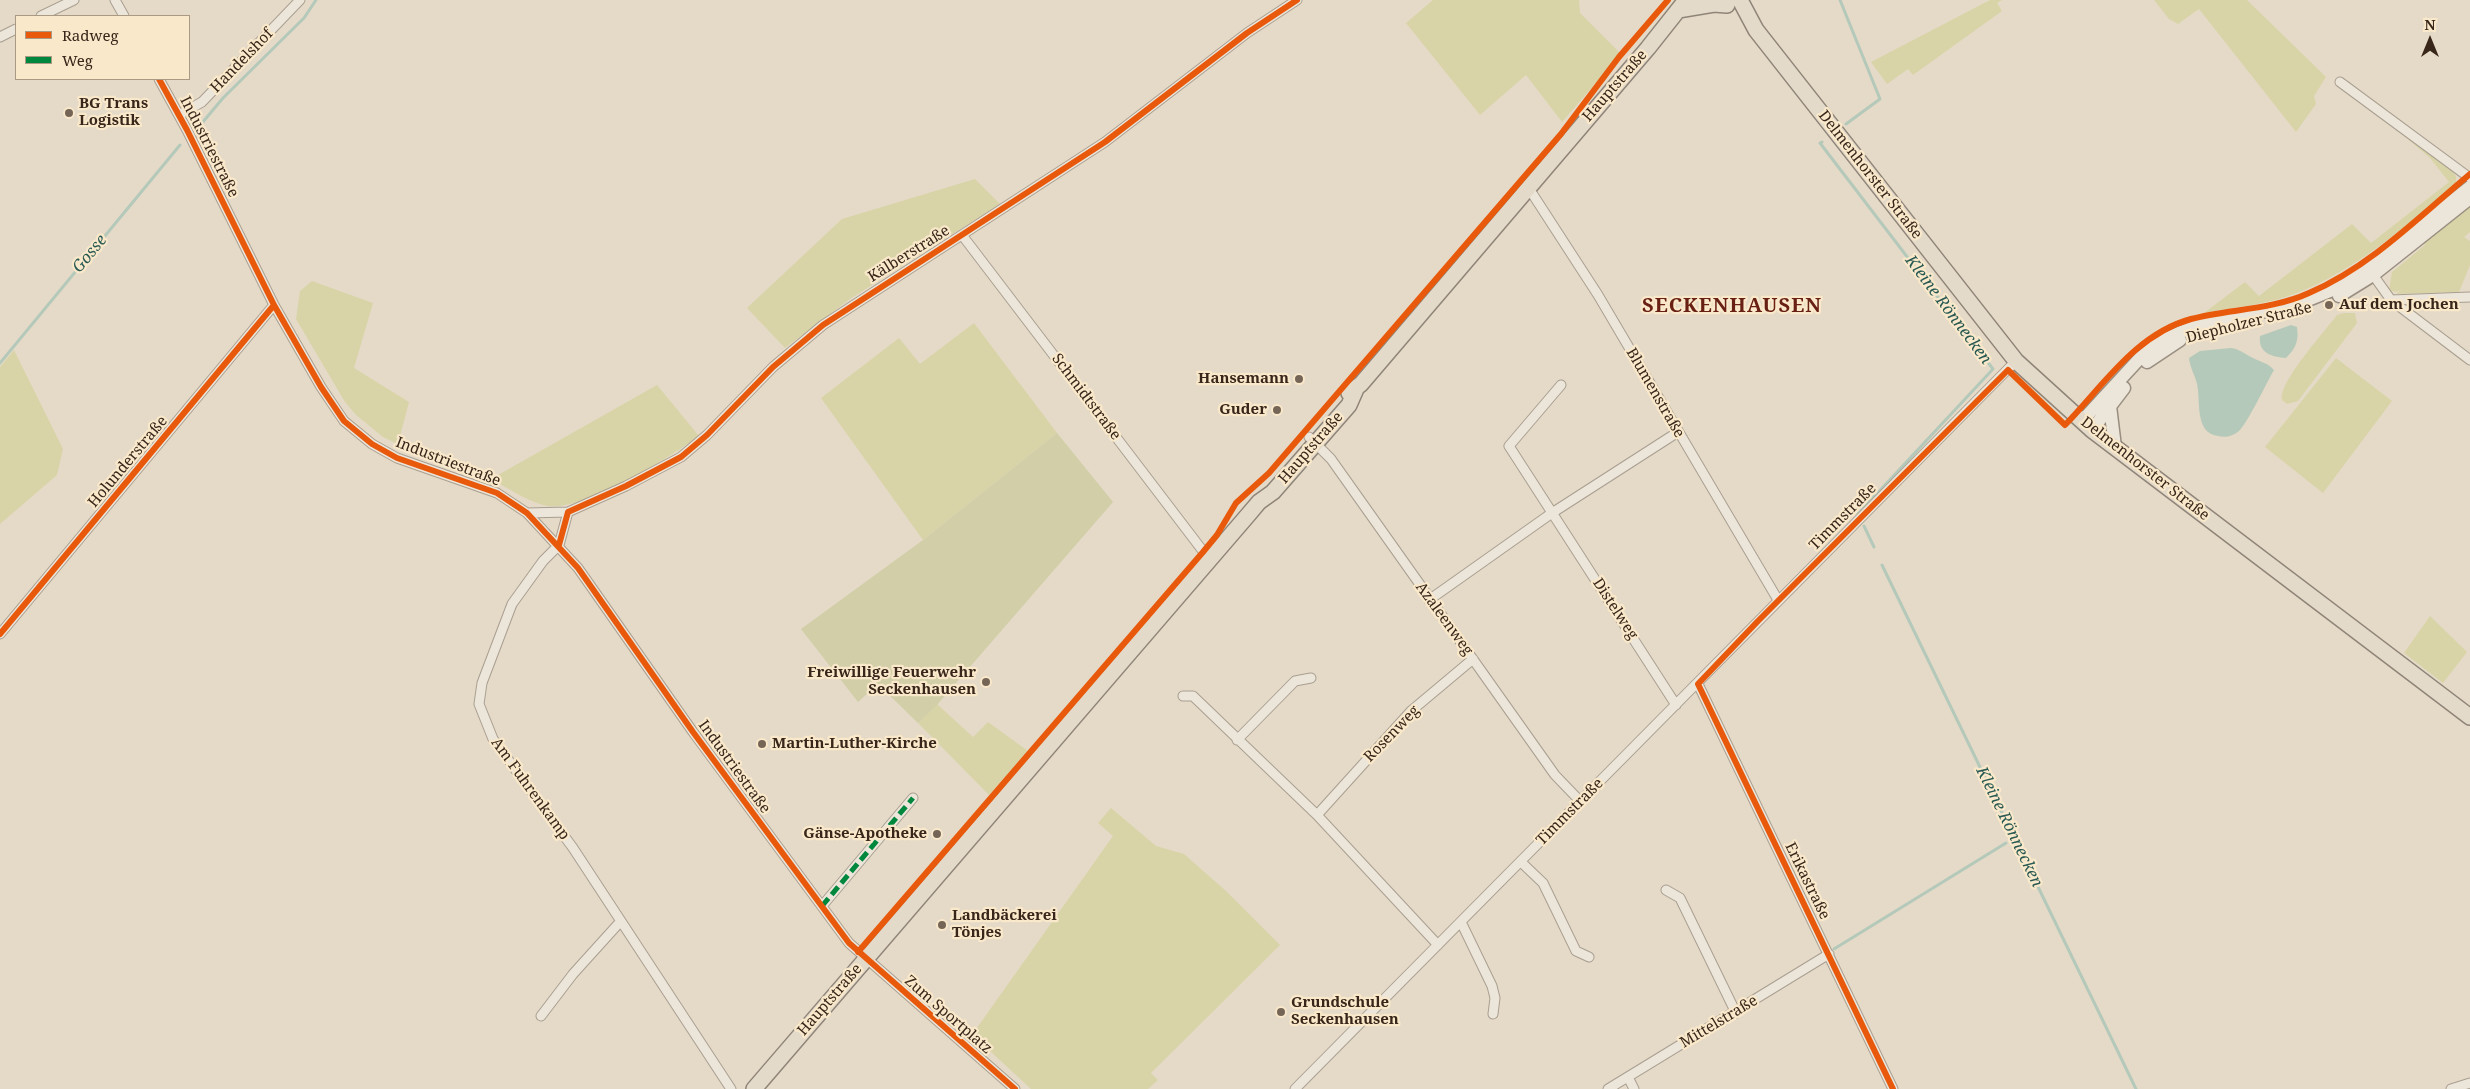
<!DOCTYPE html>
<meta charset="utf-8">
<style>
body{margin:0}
#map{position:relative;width:2470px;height:1089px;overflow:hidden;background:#e5dac7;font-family:"Noto Serif",serif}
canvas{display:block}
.legend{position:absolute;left:15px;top:15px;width:175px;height:65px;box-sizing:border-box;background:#f9e8ca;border:1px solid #ab9a83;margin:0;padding:6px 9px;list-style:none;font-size:15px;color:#372619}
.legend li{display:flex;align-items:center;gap:10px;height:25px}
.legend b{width:25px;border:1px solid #ab9a83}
.north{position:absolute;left:2405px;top:15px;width:50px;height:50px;-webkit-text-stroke:4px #f9e8ca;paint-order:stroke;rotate:0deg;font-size:14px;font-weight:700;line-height:20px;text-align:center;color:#372619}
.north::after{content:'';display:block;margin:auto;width:18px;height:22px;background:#372619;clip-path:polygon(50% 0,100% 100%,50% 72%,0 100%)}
</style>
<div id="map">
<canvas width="2470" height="1089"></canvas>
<ul class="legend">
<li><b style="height:6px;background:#e8590c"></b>Radweg</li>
<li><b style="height:6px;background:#00873e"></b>Weg</li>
</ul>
<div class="north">N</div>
</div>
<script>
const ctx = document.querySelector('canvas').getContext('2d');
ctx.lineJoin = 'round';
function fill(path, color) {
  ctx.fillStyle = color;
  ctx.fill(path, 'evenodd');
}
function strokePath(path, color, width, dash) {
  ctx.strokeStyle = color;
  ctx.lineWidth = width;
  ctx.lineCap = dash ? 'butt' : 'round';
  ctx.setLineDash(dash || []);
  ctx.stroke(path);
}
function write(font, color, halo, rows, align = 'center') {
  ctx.font = font + ' "Noto Serif",serif';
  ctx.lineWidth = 4.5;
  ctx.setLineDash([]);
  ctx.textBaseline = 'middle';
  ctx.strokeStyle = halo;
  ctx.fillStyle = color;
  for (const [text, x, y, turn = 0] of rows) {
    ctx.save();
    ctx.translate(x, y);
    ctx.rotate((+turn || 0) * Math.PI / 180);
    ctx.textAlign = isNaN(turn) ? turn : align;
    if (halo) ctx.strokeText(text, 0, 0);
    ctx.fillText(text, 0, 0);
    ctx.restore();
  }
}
fill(new Path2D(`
 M 1433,0 L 1579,0 L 1580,13 L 1621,54 L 1562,122 L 1526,75 L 1480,115 L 1406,23 Z
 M 1990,0 L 2002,0 L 1997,3 L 2002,11 L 1913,75 L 1908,69 L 1887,84 L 1871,62 Z
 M 2154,0 L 2247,0 L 2326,77 L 2314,96 L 2316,104 L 2296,132 L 2199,9 L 2178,24 L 2169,19 Z
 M 2402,134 L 2452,171 L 2456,176 L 2456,184 C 2409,224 2352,273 2294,294 C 2266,305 2233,307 2204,313 L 2245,282 L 2259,296 L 2352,224 L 2371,243 L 2449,182 L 2430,158 Z
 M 975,179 L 1000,204 L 850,299 L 785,348 L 747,308 L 842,219 Z
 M 2470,202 L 2470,232 L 2464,237 L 2470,241 L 2470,265 L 2459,292 L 2396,294 L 2401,290 L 2396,292 L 2389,290 L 2392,272 L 2425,245 L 2423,241 Z
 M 312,281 L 373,303 L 354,368 L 409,402 L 398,444 L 383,437 L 356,415 L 345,402 L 296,319 L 300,291 Z
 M 2344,313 L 2355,313 L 2357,323 L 2298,401 L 2287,404 L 2282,400 C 2278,383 2325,331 2337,315 Z
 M 974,323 L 1057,433 L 923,540 L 821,398 L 899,338 L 920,364 Z
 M 14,350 L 63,449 L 57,475 L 0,524 L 0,367 Z
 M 2336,358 L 2392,401 L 2323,493 L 2265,447 Z
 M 657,385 L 699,436 C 670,457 578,516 543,505 C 525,500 508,488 491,479 Z
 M 2430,616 L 2467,652 L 2443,683 L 2404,653 Z
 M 937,704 L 973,737 L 988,722 L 1028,751 L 989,795 L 918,723 Z
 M 1111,808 L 1156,846 L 1184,854 L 1226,891 L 1280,945 L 1151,1073 L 1158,1080 L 1148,1089 L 1031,1089 L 977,1039 L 979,1036 L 974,1032 L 1113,836 L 1098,823 Z`), '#d8d4a7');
fill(new Path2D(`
 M 1057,433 L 1113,502 L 936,706 L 918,723 L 878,684 L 858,702 L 801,629 L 923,540 Z`), '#d1cea8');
fill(new Path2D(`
 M 2291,325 L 2297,327 C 2299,341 2296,348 2286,358 C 2272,357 2258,353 2260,336 Z
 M 2231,348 C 2242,350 2244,354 2253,358 C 2262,363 2267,362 2274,370 C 2267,382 2247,424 2239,431 C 2233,436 2226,438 2218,436 C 2194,433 2201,401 2197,384 C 2195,375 2190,368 2189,358 L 2200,351 Z`), '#b4c9ba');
strokePath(new Path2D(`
 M 1840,0 L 1880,99 L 1846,124
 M 197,129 L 223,98 L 304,18 L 316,0
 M 1822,142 L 1820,143 L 1993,369 L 1858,514
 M 0,363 L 180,145
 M 1864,526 L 1874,547
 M 1882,565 L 2136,1089
 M 1834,949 L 2006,843`), '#b4c9ba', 3);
const street = new Path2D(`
 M 115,0 L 124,16
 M 41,16 L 74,0
 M 0,37 L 16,29
 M 159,79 L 187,130 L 274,305 L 321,387 L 344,421 L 372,444 L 397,458 L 497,493 L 527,513 L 578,568 L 693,732 L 849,943 L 1015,1089
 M 2340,82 L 2470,178
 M 179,115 L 202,102 L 300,0
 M 1528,187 L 1598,295 L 1778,600
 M 962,235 L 1209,559
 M 2371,272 L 2391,300 L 2470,360
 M 2391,300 L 2470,297
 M 1561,385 L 1509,446 L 1676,705
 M 1309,437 L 1331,459 L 1555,775 L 1580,801
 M 527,513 L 568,512
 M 1429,600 L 1552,513 L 1678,432
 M 0,634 L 274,305
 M 1698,684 L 1893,1089
 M 1183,696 L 1193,696 L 1317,815 L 1438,945
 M 1237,740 L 1295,681 L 1311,678
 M 1317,815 L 1411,711 L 1473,659
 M 1521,862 L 1543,883 L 1576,951 L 1589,957
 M 1666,890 L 1680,898 L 1736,1013
 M 822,906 L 913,798
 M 1461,922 L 1492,986 L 1495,998 L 1493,1014
 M 541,1016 L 573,974 L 620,922
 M 1628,1077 L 1634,1089
 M 731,1089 L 573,848 L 493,739 L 479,704 L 482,683 L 512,604 L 543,561 L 559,545 L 568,512 L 626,486 L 681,457 L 707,435 L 773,367 L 823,325 L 1105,142 L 1247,33 L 1297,0
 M 1295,1089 L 2016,361
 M 1608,1089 L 1829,954
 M 2451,1089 L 2470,1083`);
const secondary = new Path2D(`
 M 2339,296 L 2373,275 L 2470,198
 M 2147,362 L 2180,340
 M 2110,406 L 2115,447
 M 2082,421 L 2140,358 L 2160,341 L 2200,324 L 2276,309 L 2303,302 L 2330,291 L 2368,267 L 2470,187
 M 2092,430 L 2124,388`);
const primary = new Path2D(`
 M 1740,0 L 1756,30 L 2016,361 L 2092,430 L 2470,717
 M 1678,10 L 1714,4 L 1727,5
 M 1349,393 L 1361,384 L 1648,48 L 1686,0
 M 754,1089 L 1248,515 L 1259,502 L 1273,492 L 1349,405 L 1356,389`);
strokePath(street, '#a99f91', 11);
strokePath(secondary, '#998e81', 15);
strokePath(primary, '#8f8478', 18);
strokePath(street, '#ece5d9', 9);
strokePath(secondary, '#ece5d9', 12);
strokePath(primary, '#e4daca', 15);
strokePath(new Path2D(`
 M 822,906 L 913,798`), '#00873e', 5, [10, 5]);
strokePath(new Path2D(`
 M 159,79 L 187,130 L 274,305 L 321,387 L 344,421 L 372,444 L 397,458 L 497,493 L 527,513 L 578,568 L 693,732 L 849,943 L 1015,1089
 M 559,545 L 568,512 L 626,486 L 681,457 L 707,435 L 773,367 L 823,325 L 1105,142 L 1247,33 L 1297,0
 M 0,634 L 274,305
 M 858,952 L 1203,552 L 1217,535 L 1236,503 L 1269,473 L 1561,134 L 1619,57 L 1668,0
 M 1893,1089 L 1698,684 L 1758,621 L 2008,370 L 2065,425 C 2103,386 2136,334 2191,319 C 2229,309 2272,310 2309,293 C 2370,267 2420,216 2470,174`), '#e8590c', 6);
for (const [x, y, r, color] of [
 [69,113,5,"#746556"],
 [2329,305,5,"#746556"],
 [1299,379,5,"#746556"],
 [1277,410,5,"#746556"],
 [986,682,5,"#746556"],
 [762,744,5,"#746556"],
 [937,834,5,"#746556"],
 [942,925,5,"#746556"],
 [1281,1012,5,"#746556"]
]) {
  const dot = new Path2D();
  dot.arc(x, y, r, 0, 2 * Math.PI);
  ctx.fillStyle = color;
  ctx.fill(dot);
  strokePath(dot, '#f9e8ca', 2);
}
write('15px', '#372619', '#f9e8ca', [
 ["Handelshof",242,61,-46],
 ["Hauptstraße",1615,86,-49],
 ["Industriestraße",209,147,63],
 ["Delmenhorster Straße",1870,175,52],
 ["Kälberstraße",909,254,-32],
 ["Diepholzer Straße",2249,323,-14],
 ["Blumenstraße",1655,393,60],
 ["Schmidtstraße",1086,397,53],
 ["Hauptstraße",1311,448,-49],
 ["Holunderstraße",128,462,-50],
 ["Industriestraße",448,462,21],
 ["Delmenhorster Straße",2145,469,38],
 ["Timmstraße",1843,517,-45],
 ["Distelweg",1615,609,57],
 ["Azaleenweg",1444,619,54],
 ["Rosenweg",1392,734,-46],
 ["Industriestraße",734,767,54],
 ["Am Fuhrenkamp",530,789,54],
 ["Timmstraße",1570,812,-45],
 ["Erikastraße",1807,881,64],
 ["Hauptstraße",830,1000,-49],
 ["Zum Sportplatz",948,1015,41],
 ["Mittelstraße",1719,1022,-31]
]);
write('bold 15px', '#372619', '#f9e8ca', [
 ["BG Trans",79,104],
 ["Logistik",79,121],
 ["Auf dem Jochen",2339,305],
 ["Hansemann",1289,379,"right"],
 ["Guder",1267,410,"right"],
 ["Freiwillige Feuerwehr",976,673,"right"],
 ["Seckenhausen",976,690,"right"],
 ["Martin-Luther-Kirche",772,744],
 ["Gänse-Apotheke",927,834,"right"],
 ["Landbäckerei",952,916],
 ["Tönjes",952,933],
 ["Grundschule",1291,1003],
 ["Seckenhausen",1291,1020]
], 'left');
write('italic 16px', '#275952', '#f9e8ca', [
 ["Gosse",90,254,-50],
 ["Kleine Rönnecken",1948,310,53],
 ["Kleine Rönnecken",2009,827,64]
]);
ctx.letterSpacing = '1px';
write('bold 20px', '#682014', '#f9e8ca', [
 ["SECKENHAUSEN",1732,306]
]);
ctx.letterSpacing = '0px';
</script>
